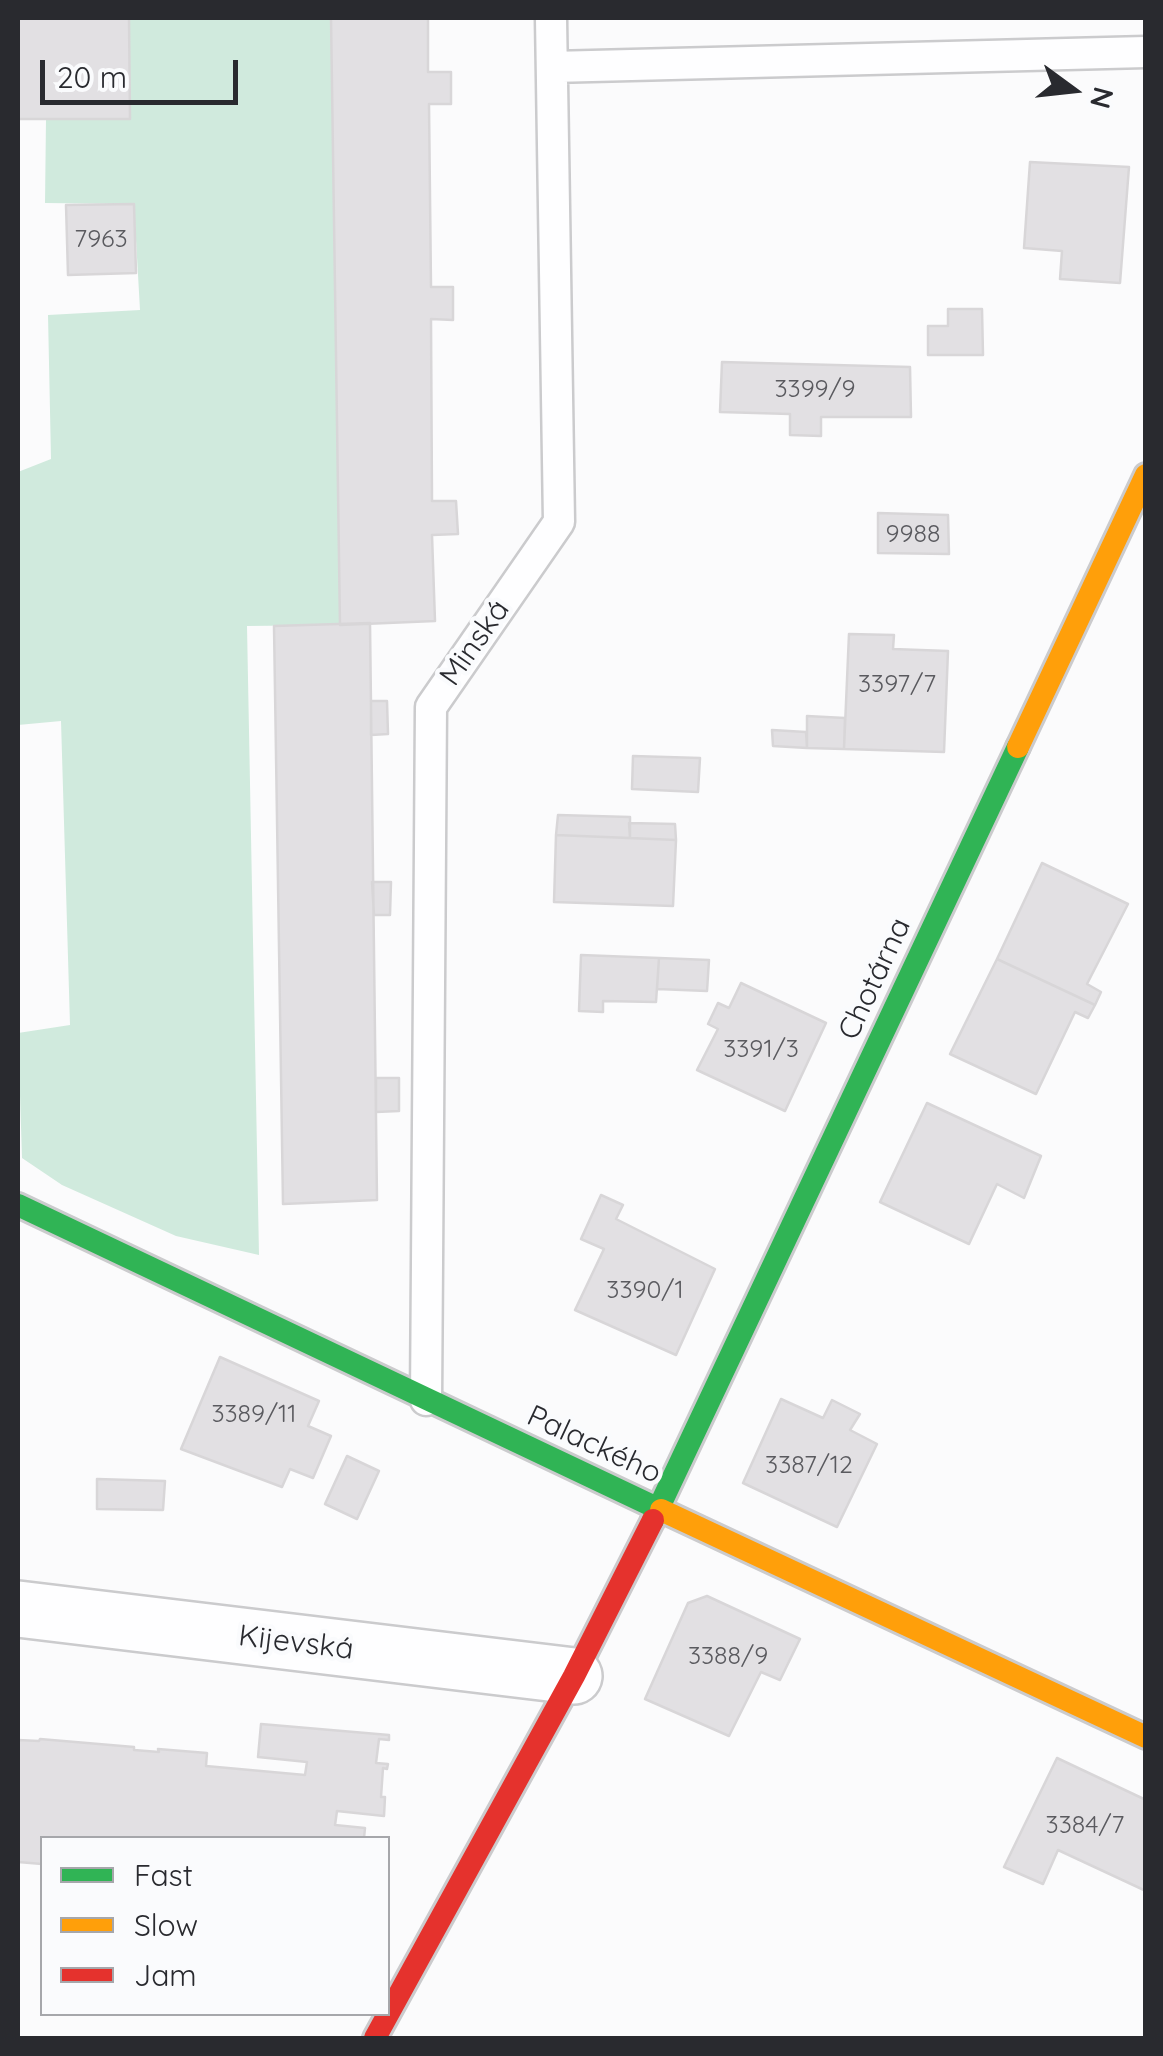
<!DOCTYPE html>
<meta charset="utf-8">
<style>
body{margin:0}
#map{position:relative;width:1163px;height:2056px;overflow:hidden;background:#fbfbfc;font-family:Quicksand,sans-serif}
canvas{display:block}
.frame{position:absolute;inset:0;border:20px solid #292a2f;pointer-events:none}
.legend{position:absolute;left:40px;top:1836px;width:350px;height:180px;box-sizing:border-box;background:#fafbfd;border:2px solid #a6a7ab;margin:0;padding:12px 18px;list-style:none;font-size:30px;color:#292a2f}
.legend li{display:flex;align-items:center;gap:20px;height:50px}
.legend b{width:50px;border:2px solid #a6a7ab}
.north{position:absolute;left:1023px;top:40px;width:100px;height:100px;-webkit-text-stroke:8px #fafbfd;paint-order:stroke;rotate:105deg;font-size:28px;font-weight:700;line-height:40px;text-align:center;color:#292a2f}
.north::after{content:'';display:block;margin:auto;width:35px;height:45px;background:#292a2f;clip-path:polygon(50% 0,100% 100%,50% 72%,0 100%)}
.scale{position:absolute;left:40px;top:60px;width:198px;height:45px;box-sizing:border-box;border:5px solid #292a2f;border-top:0;padding-left:12px;font-size:30px;line-height:35px;white-space:nowrap;color:#292a2f;-webkit-text-stroke:8px #fafbfd;paint-order:stroke}
</style>
<div id="map">
<canvas width="1163" height="2056"></canvas>
<div class="frame"></div>
<ul class="legend">
<li><b style="height:12px;background:#30b455"></b>Fast</li>
<li><b style="height:12px;background:#ff9f0a"></b>Slow</li>
<li><b style="height:12px;background:#e5322d"></b>Jam</li>
</ul>
<div class="north">N</div>
<div class="scale">20 m</div>
</div>
<script>
const ctx = document.querySelector('canvas').getContext('2d');
ctx.lineJoin = 'round';
function fill(path, color) {
  ctx.fillStyle = color;
  ctx.fill(path, 'evenodd');
}
function strokePath(path, color, width, dash) {
  ctx.strokeStyle = color;
  ctx.lineWidth = width;
  ctx.lineCap = dash ? 'butt' : 'round';
  ctx.setLineDash(dash || []);
  ctx.stroke(path);
}
function write(font, color, halo, rows, align = 'center') {
  ctx.font = font + ' Quicksand,sans-serif';
  ctx.lineWidth = 9;
  ctx.setLineDash([]);
  ctx.textBaseline = 'middle';
  ctx.strokeStyle = halo;
  ctx.fillStyle = color;
  for (const [text, x, y, turn = 0] of rows) {
    ctx.save();
    ctx.translate(x, y);
    ctx.rotate((+turn || 0) * Math.PI / 180);
    ctx.textAlign = isNaN(turn) ? turn : align;
    if (halo) ctx.strokeText(text, 0, 0);
    ctx.fillText(text, 0, 0);
    ctx.restore();
  }
}
fill(new Path2D(`
 M 129,18 L 331,18 L 340,625 L 247,626 L 259,1255 L 176,1236 L 62,1185 L 22,1158 L 18,1033 L 70,1025 L 61,721 L 18,725 L 18,472 L 51,459 L 48,315 L 140,310 L 134,204 L 45,203 L 46,119 L 129,119 Z`), '#d0eadd');
const building = new Path2D(`
 M 18,18 L 129,18 L 130,119 L 18,119 Z
 M 331,18 L 428,18 L 428,72 L 451,72 L 451,104 L 429,104 L 431,287 L 453,287 L 453,320 L 431,319 L 432,501 L 456,501 L 458,534 L 432,535 L 435,621 L 340,625 Z
 M 1030,162 L 1129,167 L 1120,283 L 1060,279 L 1062,251 L 1024,248 Z
 M 134,204 L 136,273 L 68,275 L 66,205 Z
 M 948,309 L 982,309 L 983,355 L 928,355 L 928,326 L 948,326 Z
 M 722,362 L 910,367 L 911,417 L 821,417 L 821,436 L 790,435 L 790,414 L 720,412 Z
 M 878,513 L 948,515 L 949,554 L 878,553 Z
 M 370,623 L 377,1200 L 283,1204 L 274,626 Z
 M 849,634 L 894,635 L 893,649 L 948,651 L 944,752 L 844,749 Z
 M 371,701 L 387,701 L 388,734 L 371,735 Z
 M 807,716 L 845,718 L 844,749 L 807,748 Z
 M 772,730 L 806,732 L 807,748 L 773,746 Z
 M 633,756 L 700,758 L 698,792 L 632,789 Z
 M 558,815 L 630,817 L 630,838 L 556,835 Z
 M 629,823 L 675,824 L 676,840 L 630,838 Z
 M 556,835 L 676,840 L 673,906 L 554,902 Z
 M 1042,863 L 1128,904 L 1087,984 L 1101,992 L 1095,1005 L 997,959 Z
 M 372,882 L 391,882 L 390,915 L 374,915 Z
 M 581,955 L 659,958 L 656,1002 L 603,1001 L 603,1012 L 579,1011 Z
 M 659,958 L 709,960 L 707,991 L 657,989 Z
 M 997,959 L 1095,1005 L 1088,1018 L 1075,1012 L 1036,1094 L 950,1054 Z
 M 741,983 L 826,1023 L 785,1111 L 697,1070 L 718,1029 L 708,1024 L 718,1003 L 729,1008 Z
 M 376,1078 L 399,1078 L 399,1111 L 376,1112 Z
 M 927,1103 L 1041,1156 L 1024,1198 L 997,1184 L 969,1244 L 880,1202 Z
 M 601,1195 L 623,1205 L 616,1219 L 715,1269 L 676,1355 L 575,1310 L 604,1249 L 581,1239 Z
 M 220,1357 L 319,1401 L 308,1426 L 331,1436 L 313,1478 L 290,1469 L 282,1487 L 181,1449 Z
 M 781,1399 L 823,1418 L 832,1400 L 860,1414 L 850,1430 L 877,1444 L 837,1527 L 743,1483 Z
 M 347,1456 L 379,1471 L 357,1519 L 325,1504 Z
 M 97,1479 L 165,1481 L 163,1510 L 97,1509 Z
 M 707,1596 L 800,1639 L 780,1680 L 761,1672 L 729,1736 L 645,1699 L 688,1603 Z
 M 261,1724 L 389,1735 L 389,1740 L 379,1739 L 376,1763 L 388,1764 L 387,1769 L 383,1768 L 381,1797 L 385,1797 L 384,1816 L 337,1811 L 335,1825 L 365,1828 L 364,1838 L 42,1838 L 42,1864 L 18,1862 L 18,1740 L 39,1741 L 40,1739 L 134,1747 L 134,1750 L 159,1752 L 158,1749 L 207,1753 L 206,1766 L 305,1775 L 307,1762 L 258,1757 Z
 M 1057,1758 L 1146,1800 L 1146,1891 L 1058,1850 L 1043,1884 L 1004,1867 Z`);
fill(building, '#e2e0e3');
strokePath(building, '#d8d6d8', 2.5);
const lane = new Path2D(`
 M 552,67 L 1146,52
 M 426,1400 L 431,707 L 559,522 L 551,18`);
const street = new Path2D(`
 M 18,1609 L 574,1676`);
const fast = new Path2D(`
 M 18,1205 L 661,1510
 M 653,1520 L 1018,747`);
const slow = new Path2D(`
 M 1018,747 L 1146,475
 M 661,1510 L 1146,1737`);
const jam = new Path2D(`
 M 375,2038 L 574,1676 L 653,1520`);
strokePath(lane, '#cbcbcd', 35);
strokePath(street, '#cbcbcd', 60);
strokePath(fast, '#cbcbcd', 28);
strokePath(slow, '#cbcbcd', 28);
strokePath(jam, '#cbcbcd', 28);
strokePath(lane, '#fefeff', 30);
strokePath(street, '#fefeff', 55);
strokePath(fast, '#30b455', 22);
strokePath(slow, '#ff9f0a', 22);
strokePath(jam, '#e5322d', 22);
write('25px', '#5a5a5f', null, [
 ["7963",101,239],
 ["3399/9",815,389],
 ["9988",913,534],
 ["3397/7",897,684],
 ["3391/3",761,1049],
 ["3390/1",645,1290],
 ["3389/11",254,1414],
 ["3387/12",809,1465],
 ["3388/9",728,1656],
 ["3384/7",1085,1825]
]);
write('30px', '#292a2f', '#fafbfd', [
 ["Minská",475,643,-55],
 ["Chotárna",875,979,-65],
 ["Palackého",594,1445,25],
 ["Kijevská",296,1643,7]
]);
</script>
